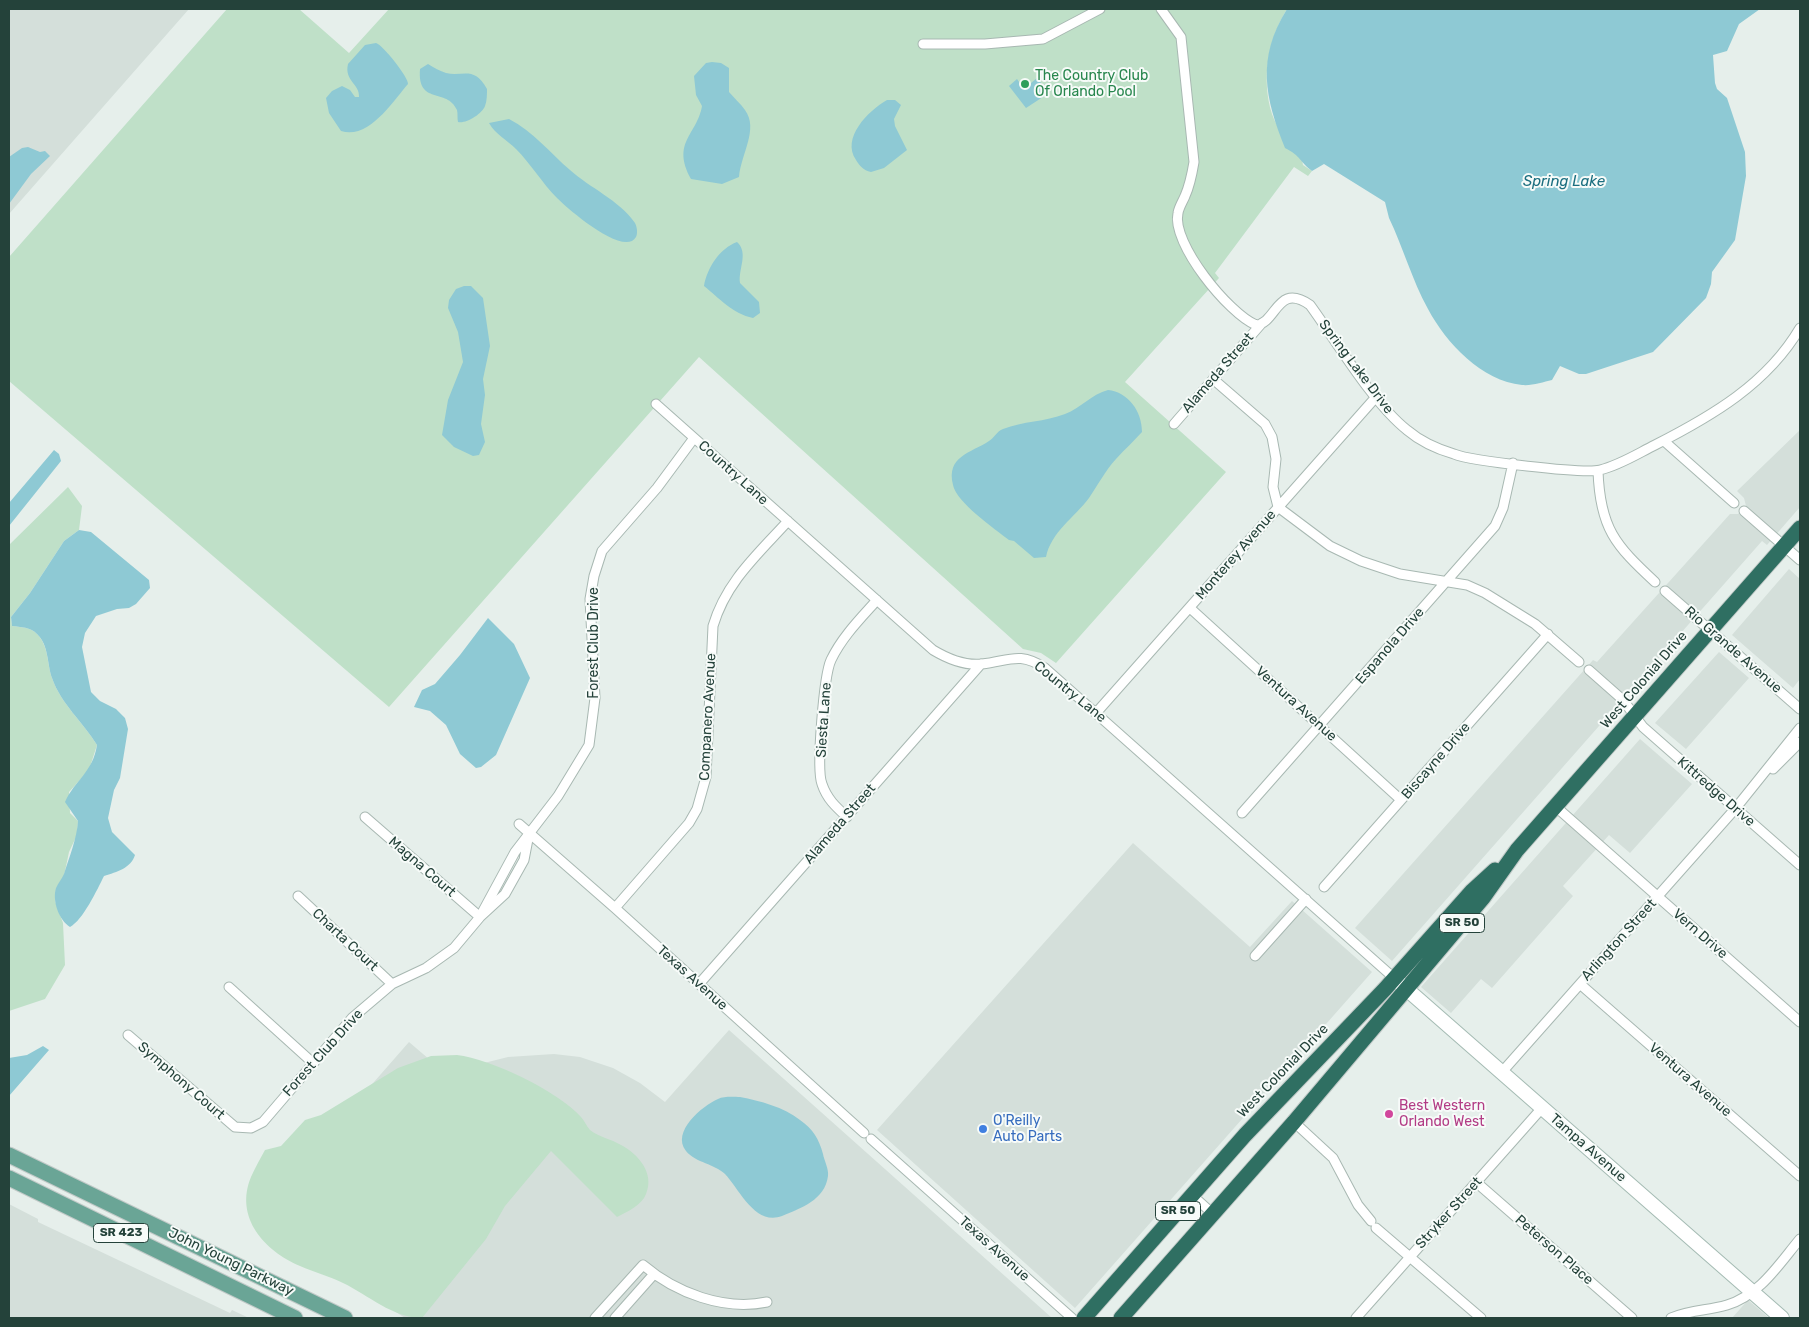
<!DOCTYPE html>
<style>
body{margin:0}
#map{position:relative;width:1809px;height:1327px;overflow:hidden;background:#e6efeb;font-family:Rubik,sans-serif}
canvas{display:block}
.frame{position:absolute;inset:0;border:10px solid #24423a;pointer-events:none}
</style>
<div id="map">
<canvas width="1809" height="1327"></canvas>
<div class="frame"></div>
</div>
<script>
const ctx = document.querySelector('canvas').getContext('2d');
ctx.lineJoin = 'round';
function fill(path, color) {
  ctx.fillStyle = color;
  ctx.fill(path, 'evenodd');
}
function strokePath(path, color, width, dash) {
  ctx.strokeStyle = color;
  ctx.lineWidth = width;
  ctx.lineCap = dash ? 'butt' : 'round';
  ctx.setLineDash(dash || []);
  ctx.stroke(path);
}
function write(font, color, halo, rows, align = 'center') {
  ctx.font = font + ' Rubik,sans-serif';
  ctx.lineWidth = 4;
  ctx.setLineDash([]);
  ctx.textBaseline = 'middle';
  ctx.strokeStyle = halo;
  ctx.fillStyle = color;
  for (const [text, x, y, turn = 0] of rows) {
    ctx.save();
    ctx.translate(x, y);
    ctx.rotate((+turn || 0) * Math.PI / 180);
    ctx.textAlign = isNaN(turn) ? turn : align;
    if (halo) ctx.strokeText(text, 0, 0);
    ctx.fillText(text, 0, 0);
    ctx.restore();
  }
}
fill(new Path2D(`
 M 9,9 L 189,9 L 9,214 Z
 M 1800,430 L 1800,507 L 1767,545 L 1762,541 L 1392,961 L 1355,928 L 1593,660 L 1597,662 L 1730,514 L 1738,514 L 1746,506 L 1744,498 L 1737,491 Z
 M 1789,569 L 1800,579 L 1800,679 L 1793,688 L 1732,635 Z
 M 1719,652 L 1749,678 L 1686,749 L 1655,723 Z
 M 1640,739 L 1692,784 L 1630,853 L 1609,835 L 1563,886 L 1573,896 L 1492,988 L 1481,979 L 1451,1013 L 1421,987 Z
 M 1133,843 L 1250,947 L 1292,901 L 1372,972 L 1075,1308 L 877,1130 Z
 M 729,1030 L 1052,1318 L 405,1318 L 254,1219 L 409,1042 L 450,1077 L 476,1065 L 508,1057 L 554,1054 L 580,1057 L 613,1068 L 640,1083 L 665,1102 Z
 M 9,1204 L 38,1219 L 38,1222 L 230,1313 L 232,1310 L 249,1318 L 9,1318 Z
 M 1748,1300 L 1769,1318 L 1732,1318 Z`), '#d4dfda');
fill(new Path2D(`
 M 227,9 L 299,9 L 349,53 L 389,9 L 1287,9 C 1268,40 1261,79 1272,114 C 1277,130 1293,147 1302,160 L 1303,165 L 1312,171 L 1308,176 L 1294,167 L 1215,273 L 1219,278 L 1125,382 L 1226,472 L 1056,663 L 1041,653 L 1023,649 L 699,357 L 389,707 L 9,381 L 9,257 Z
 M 68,487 L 82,506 L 79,530 L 64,541 L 30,593 L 11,617 L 12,626 C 20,627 31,627 37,634 C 49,646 47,664 52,678 C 61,704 83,722 97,745 L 89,770 L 69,792 L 70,813 L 78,821 L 77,835 L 69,852 L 64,876 L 56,889 L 55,901 L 63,923 L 65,965 L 45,999 L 9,1011 L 9,545 Z
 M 457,1055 C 491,1059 558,1091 581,1117 C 585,1121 586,1126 590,1130 C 599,1137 611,1139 621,1145 C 638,1154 655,1173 646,1194 C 642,1205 627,1212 617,1217 L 551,1151 L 505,1206 L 486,1239 L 422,1318 C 393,1318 368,1295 343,1283 C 329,1276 314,1272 300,1266 C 265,1251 234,1218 251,1177 C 255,1168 260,1159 265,1150 L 281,1146 L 305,1120 L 321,1115 L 398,1068 L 431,1056 Z`), '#bfe0c8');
fill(new Path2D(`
 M 1287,9 L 1760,9 L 1739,24 L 1727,51 L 1713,55 L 1715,83 L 1717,89 L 1727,98 L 1745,152 L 1746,176 L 1735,240 L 1712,272 L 1711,284 L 1706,298 L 1653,352 L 1586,374 L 1579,374 L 1560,366 L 1552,380 C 1543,382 1532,386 1522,385 C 1482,381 1446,343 1428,309 C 1412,280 1403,247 1389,218 L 1385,202 L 1324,164 L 1312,171 C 1300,162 1301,156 1285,148 C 1265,98 1256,59 1287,9 Z
 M 376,43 C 383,45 409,78 408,84 C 393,101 369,140 341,131 L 329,113 L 326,98 L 332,91 L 342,86 L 350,90 L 355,97 L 359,97 C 360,84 344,81 348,64 L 365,45 Z
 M 712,62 L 721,63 L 729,68 L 729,92 C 734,98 740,103 745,110 C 759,129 741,154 739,177 L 722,184 L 691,179 C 671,142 697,135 702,106 L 696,95 L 694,76 L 706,63 Z
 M 428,64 C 434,68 440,71 446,73 C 463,77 474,65 487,89 C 487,94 487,101 485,106 C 482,114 466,124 458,122 C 457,118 458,114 457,110 C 447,87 417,106 420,69 Z
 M 1037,78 L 1049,93 L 1026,108 L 1009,86 L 1017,79 L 1024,89 Z
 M 887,100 L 895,100 L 901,105 L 894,119 L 895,126 L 907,150 L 884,168 L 871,172 C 863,170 860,166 856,160 C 841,138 868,111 887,100 Z
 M 509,119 C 533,131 550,153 570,170 C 590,188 619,200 635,223 C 637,227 638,233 636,237 C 624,258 567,208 557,198 C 542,183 531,164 516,149 C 506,139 496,135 489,123 Z
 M 28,147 L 40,152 L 45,151 L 50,156 L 31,174 L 9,204 L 9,157 L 22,148 Z
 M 737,242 C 749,253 738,269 740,283 L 759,302 L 760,313 L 753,318 C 733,314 719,298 704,286 C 707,268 720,248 737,242 Z
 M 464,286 L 471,286 L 483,298 L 490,346 L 483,379 L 485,395 L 481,424 L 485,442 L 479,455 L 473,456 L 454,447 L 442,435 L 448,400 L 463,362 L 458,332 L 448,308 L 449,300 L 456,289 Z
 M 1108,390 C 1128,392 1142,411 1142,432 C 1134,441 1125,449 1116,459 C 1105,471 1098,485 1089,498 C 1075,517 1051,532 1046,557 L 1034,558 L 1014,541 L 1009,540 C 995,529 956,502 953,485 C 946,456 971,453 989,441 C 994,438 997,431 1003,429 C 1023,421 1045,422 1065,414 C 1081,408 1092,394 1108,390 Z
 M 54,450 L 59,454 L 61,461 L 9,526 L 9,503 Z
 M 79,530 L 91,532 L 149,580 L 150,588 L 136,604 L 129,608 L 117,609 L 96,616 L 85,633 L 82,647 L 91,692 L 100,701 L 116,709 L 125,718 L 128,729 L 120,778 L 114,790 L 108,818 L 112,832 L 135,855 C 131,868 117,872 104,876 C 97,890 83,920 70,927 C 59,920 52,901 56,888 C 58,883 62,879 64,874 C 69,858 77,838 78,821 L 65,802 C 75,780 93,772 97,745 C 83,722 61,704 52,678 C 47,664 49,645 37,634 C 31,627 20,627 12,626 L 11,617 L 30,593 L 64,541 Z
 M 488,618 L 514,644 L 530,678 L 496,755 L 481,767 L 476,768 L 460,754 L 446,725 L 430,711 L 414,707 L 422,690 L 435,684 L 460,655 Z
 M 43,1046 L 49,1050 L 9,1096 L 9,1058 L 27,1055 Z
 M 740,1097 C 760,1101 784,1107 800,1120 C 813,1129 819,1139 823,1154 C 824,1160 829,1169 828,1176 C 825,1200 801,1208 782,1216 C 755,1226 740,1190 725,1174 C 715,1164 696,1163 686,1151 C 671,1132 702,1106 718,1099 C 724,1096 734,1097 740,1097 Z`), '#8ec9d4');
const street = new Path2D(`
 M 1161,9 L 1181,37 L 1194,162 C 1192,174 1190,185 1185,196 C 1183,201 1179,207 1178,213 C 1171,243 1229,314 1256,325 C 1277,323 1277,282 1310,305 C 1337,342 1372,402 1407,430 C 1420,441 1437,449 1454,454 C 1471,461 1584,474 1600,470 C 1620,465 1637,454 1655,445 C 1712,416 1767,384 1800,328
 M 923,44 L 985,44 L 1043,39 L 1100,9
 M 1213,379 L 1265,424 L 1272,437 L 1276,459 L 1273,487 L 1278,507 L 1330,546 L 1361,561 L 1400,574 L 1467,585 L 1485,593 L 1535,624 L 1579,662
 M 656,404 L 933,650 C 948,659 964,666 982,664 C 1009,661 1019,651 1045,668 L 1394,978
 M 1174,424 L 1262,323
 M 1664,441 L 1734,503
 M 1598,471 C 1600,528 1615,545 1655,582
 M 1744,511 L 1800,560
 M 1665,591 L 1800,709
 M 1190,608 L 1401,800
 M 1589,670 L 1623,700 L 1643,727 L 1800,865
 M 1096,713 L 1376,397
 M 1773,769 L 1800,742
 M 1555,806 L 1800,1022
 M 1242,813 L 1495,526 L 1503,508 L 1513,463
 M 365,817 L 480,917
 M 847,817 C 836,807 827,799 822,784 C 816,769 824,675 831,660 C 842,637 860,619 877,600
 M 519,824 L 615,908 L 864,1133
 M 1324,887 L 1548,634
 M 298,896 L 392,984
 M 615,908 L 689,823 L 697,809 L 706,777 L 713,626 C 726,582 757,555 788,521
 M 483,911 L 515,852 L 558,796 L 589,745 L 595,698 L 590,599 L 594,576 L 602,551 L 657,488 L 694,438
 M 1255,956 L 1306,899
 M 699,984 L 981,664
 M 1580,984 L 1800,1176
 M 229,987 L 313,1063
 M 128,1035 L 235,1127 L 251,1128 L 263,1122 L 352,1018 L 392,984 L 426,968 L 454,948 L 480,917 L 505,894 L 524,860 L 529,834
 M 1502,1072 L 1735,809 L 1800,728
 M 1294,1122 L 1333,1158 L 1358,1205 L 1371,1221
 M 871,1139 L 1072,1318
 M 1476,1182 L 1632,1318
 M 1192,1195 L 1213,1214
 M 1376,1228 L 1481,1318
 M 595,1318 L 643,1265 C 676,1293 724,1311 767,1302
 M 615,1318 L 654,1274
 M 1356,1318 L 1542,1108
 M 1671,1318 C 1693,1309 1707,1311 1727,1305 C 1760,1295 1779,1264 1800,1239`);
const secondary = new Path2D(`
 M 1394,978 L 1782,1318`);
const primary = new Path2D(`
 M 9,1155 L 345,1318
 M 9,1178 L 295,1318`);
const highway = new Path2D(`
 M 1084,1318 L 1245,1135 L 1385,989 L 1472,891 L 1495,870
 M 1121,1318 L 1294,1122 L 1483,898 L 1517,850 L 1800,528`);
strokePath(street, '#a8b8b2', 11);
strokePath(secondary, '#a4bbb3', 16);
strokePath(primary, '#c2cac8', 17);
strokePath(highway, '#c2cac8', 17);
strokePath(street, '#fff', 9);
strokePath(secondary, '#fff', 14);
strokePath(primary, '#6aa596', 15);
strokePath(highway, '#2f6f62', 15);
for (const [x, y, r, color] of [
 [1025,84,5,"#2e9e5b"],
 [1389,1114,5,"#d1479c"],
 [983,1129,5,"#3f7fe0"]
]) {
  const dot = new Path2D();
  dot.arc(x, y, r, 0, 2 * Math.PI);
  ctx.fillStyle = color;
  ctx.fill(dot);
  strokePath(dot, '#f7fbf9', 2);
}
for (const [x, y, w] of [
 [1462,923,45],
 [1178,1211,45],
 [121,1233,55]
]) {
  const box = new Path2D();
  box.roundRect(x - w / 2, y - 9.5, w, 19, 4);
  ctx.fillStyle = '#f7fbf9';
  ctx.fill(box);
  strokePath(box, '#24423a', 1);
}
write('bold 12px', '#24423a', null, [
 ["SR 50",1462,923],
 ["SR 50",1178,1211],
 ["SR 423",121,1233]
]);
write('14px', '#27864d', '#f7fbf9', [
 ["The Country Club",1035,76],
 ["Of Orlando Pool",1035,92]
], 'left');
write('14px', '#24423a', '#f7fbf9', [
 ["Spring Lake Drive",1356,367,53],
 ["Alameda Street",1218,373,-49],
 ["Country Lane",733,473,42],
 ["Monterey Avenue",1236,555,-49],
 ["Forest Club Drive",594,643,-90],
 ["Espanola Drive",1390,646,-49],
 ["Rio Grande Avenue",1733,650,41],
 ["West Colonial Drive",1644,680,-49],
 ["Country Lane",1070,692,39],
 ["Ventura Avenue",1296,704,42],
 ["Companero Avenue",708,717,-87],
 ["Siesta Lane",824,720,-86],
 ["Biscayne Drive",1436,761,-49],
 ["Kittredge Drive",1716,792,41],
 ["Alameda Street",840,824,-49],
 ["Magna Court",422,867,41],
 ["Vern Drive",1700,934,41],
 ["Charta Court",345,940,43],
 ["Arlington Street",1619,940,-48],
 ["Texas Avenue",692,978,42],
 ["Forest Club Drive",323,1053,-48],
 ["West Colonial Drive",1283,1071,-46],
 ["Ventura Avenue",1690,1080,41],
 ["Symphony Court",181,1081,41],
 ["Tampa Avenue",1588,1148,41],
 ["Stryker Street",1449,1213,-48],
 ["Texas Avenue",994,1249,42],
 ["Peterson Place",1554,1250,41],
 ["John Young Parkway",231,1262,26]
]);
write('14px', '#b23c85', '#f7fbf9', [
 ["Best Western",1399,1106],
 ["Orlando West",1399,1122]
], 'left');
write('14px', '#366cbe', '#f7fbf9', [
 ["O'Reilly",993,1121],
 ["Auto Parts",993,1137]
], 'left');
write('italic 15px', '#1c6f80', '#f7fbf9', [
 ["Spring Lake",1564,182]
]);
</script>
